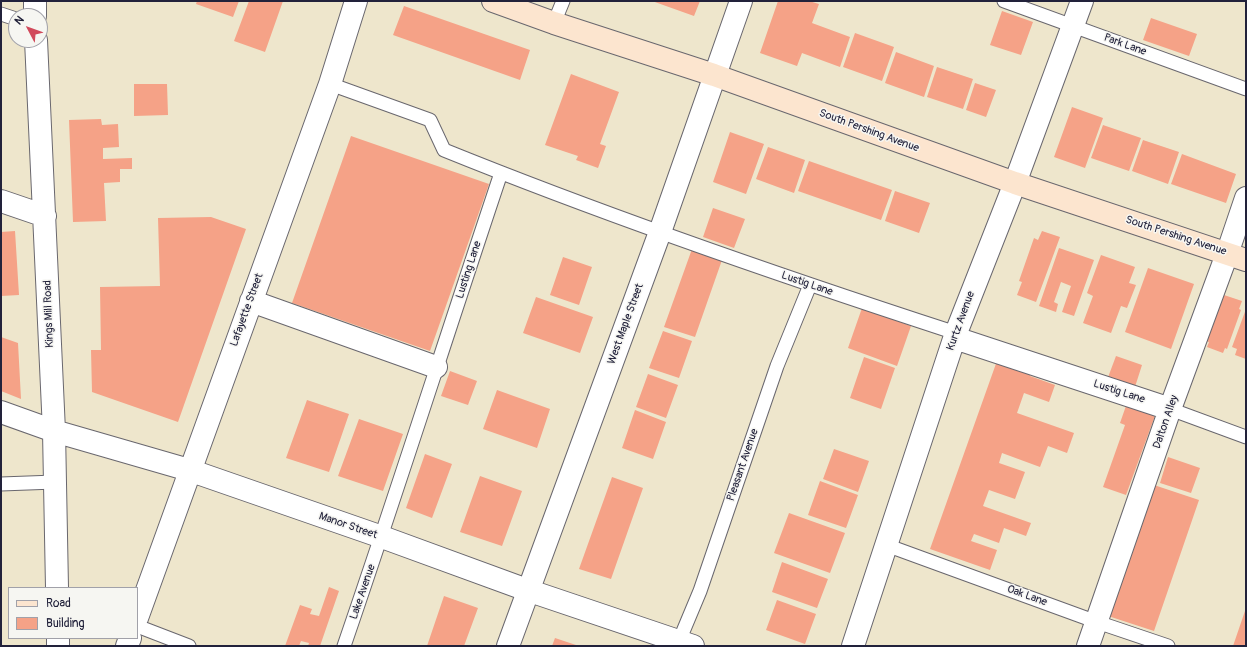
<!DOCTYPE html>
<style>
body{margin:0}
#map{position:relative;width:1247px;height:647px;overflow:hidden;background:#eee6cc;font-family:Pangolin,sans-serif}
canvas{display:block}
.frame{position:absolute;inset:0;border:2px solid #22223b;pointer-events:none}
.legend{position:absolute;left:8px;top:587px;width:130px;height:52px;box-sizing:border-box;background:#f6f6f2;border:1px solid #a1a1a9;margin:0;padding:5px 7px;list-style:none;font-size:12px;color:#22223b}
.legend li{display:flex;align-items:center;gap:8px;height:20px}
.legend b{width:20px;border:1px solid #a1a1a9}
.north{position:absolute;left:8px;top:8px;width:40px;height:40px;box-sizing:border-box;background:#f6f6f2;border:1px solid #a1a1a9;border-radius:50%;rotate:311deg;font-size:11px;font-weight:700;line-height:16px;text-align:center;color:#22223b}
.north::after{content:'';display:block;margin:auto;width:14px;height:18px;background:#d1495b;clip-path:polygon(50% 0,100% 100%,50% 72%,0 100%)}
</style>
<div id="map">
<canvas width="1247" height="647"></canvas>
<div class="frame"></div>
<ul class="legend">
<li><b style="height:5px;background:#fce5cf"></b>Road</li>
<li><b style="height:11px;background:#f5a287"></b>Building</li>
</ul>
<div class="north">N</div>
</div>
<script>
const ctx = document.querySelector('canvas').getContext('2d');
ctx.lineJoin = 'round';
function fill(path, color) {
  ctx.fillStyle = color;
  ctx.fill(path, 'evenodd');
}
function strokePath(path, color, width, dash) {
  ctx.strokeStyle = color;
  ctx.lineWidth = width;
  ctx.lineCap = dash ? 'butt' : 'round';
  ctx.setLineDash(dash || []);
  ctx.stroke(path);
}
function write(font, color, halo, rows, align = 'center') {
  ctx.font = font + ' Pangolin,sans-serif';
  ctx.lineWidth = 3;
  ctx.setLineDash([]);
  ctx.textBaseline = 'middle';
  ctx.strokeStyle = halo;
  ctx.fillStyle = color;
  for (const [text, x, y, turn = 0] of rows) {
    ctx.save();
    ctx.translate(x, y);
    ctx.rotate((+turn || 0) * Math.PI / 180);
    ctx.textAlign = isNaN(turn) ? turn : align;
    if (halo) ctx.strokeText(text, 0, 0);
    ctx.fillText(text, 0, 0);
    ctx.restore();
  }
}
fill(new Path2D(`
 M 197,1 L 239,1 L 233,17 L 196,4 Z
 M 249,1 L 283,1 L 265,52 L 234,41 Z
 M 652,1 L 700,1 L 694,16 Z
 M 778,1 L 809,1 L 819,4 L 812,23 L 850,37 L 840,67 L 802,53 L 797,66 L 760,53 Z
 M 404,6 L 530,50 L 520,80 L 393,35 Z
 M 1002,11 L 1033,22 L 1021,55 L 990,45 Z
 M 1151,18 L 1197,34 L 1189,56 L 1143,40 Z
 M 855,33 L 894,47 L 882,81 L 843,67 Z
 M 896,52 L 934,66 L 924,97 L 885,83 Z
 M 937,67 L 973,79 L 963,109 L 927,97 Z
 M 571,74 L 619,92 L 600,144 L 606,146 L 598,168 L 576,160 L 578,156 L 545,145 Z
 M 975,83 L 996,90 L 986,117 L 966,110 Z
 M 134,84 L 167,84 L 168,115 L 134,116 Z
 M 1072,107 L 1103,118 L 1085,168 L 1054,157 Z
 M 101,119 L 102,125 L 118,124 L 119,147 L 103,148 L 103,159 L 132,158 L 132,169 L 120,169 L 120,182 L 104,183 L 106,221 L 73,222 L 69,120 Z
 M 1103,125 L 1141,138 L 1129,171 L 1091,158 Z
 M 730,132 L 764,144 L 746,194 L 713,182 Z
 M 351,136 L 489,184 L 430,351 L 292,303 Z
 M 1143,140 L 1179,152 L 1168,184 L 1132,171 Z
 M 768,147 L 805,160 L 794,193 L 756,179 Z
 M 1182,154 L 1236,174 L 1226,203 L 1171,184 Z
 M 809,161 L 892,190 L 881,220 L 798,191 Z
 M 895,191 L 930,203 L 919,233 L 885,221 Z
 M 713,208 L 745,219 L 734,248 L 703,237 Z
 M 211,217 L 246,229 L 178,422 L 92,392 L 91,350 L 101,350 L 100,287 L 160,286 L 158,218 Z
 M 15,231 L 19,295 L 1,296 L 1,232 Z
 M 1042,231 L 1060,237 L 1036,302 L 1017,295 L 1022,282 L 1019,281 L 1034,238 L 1038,240 Z
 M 1059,248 L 1094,260 L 1074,316 L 1062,312 L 1071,286 L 1061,282 L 1054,302 L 1058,304 L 1056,312 L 1039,306 Z
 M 692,249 L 722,260 L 695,337 L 664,327 Z
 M 1101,255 L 1135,267 L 1129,283 L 1136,285 L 1127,308 L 1121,306 L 1111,333 L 1083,323 L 1093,296 L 1087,293 Z
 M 563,257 L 592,267 L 579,305 L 550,295 Z
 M 1148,268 L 1194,284 L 1171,349 L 1125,332 Z
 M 1221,294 L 1242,301 L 1239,309 L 1241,310 L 1227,349 L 1225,348 L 1223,353 L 1207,347 L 1209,342 L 1202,340 Z
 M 536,297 L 593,317 L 580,353 L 523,333 Z
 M 862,308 L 911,326 L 897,366 L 848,348 Z
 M 1246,309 L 1246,359 L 1235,355 L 1237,349 L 1232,347 Z
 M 663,331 L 692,341 L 679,378 L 649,368 Z
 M 1,337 L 18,343 L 21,399 L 1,391 Z
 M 1116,356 L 1142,365 L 1134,390 L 1107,380 Z
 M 864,357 L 895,368 L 881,409 L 850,398 Z
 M 998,358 L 1032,370 L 1030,376 L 1055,385 L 1049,402 L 1024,393 L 1017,413 L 1074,433 L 1067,453 L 1048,446 L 1040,467 L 1002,453 L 999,463 L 1025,472 L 1015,499 L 989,490 L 983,506 L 1031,523 L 1026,536 L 1004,528 L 999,543 L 974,534 L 971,541 L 997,550 L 990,570 L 930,549 Z
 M 450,371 L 477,381 L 468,405 L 441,396 Z
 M 648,374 L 678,385 L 666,418 L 636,407 Z
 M 497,390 L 550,409 L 537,448 L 483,429 Z
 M 307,400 L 349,414 L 329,472 L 286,458 Z
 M 1127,403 L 1156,413 L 1126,495 L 1103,487 L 1125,425 L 1120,423 Z
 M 635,410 L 666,422 L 653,459 L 622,448 Z
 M 359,419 L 403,434 L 383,491 L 338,476 Z
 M 834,449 L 869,461 L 858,492 L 823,479 Z
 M 425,454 L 452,464 L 432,518 L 406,508 Z
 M 1168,457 L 1200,468 L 1191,493 L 1160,483 Z
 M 480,476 L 522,491 L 502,546 L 460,532 Z
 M 612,477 L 643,488 L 611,579 L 579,569 Z
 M 820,481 L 858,495 L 846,528 L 808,515 Z
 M 1151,484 L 1199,500 L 1154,631 L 1105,615 Z
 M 789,513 L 845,533 L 830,573 L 774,553 Z
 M 782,562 L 828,579 L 817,608 L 772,592 Z
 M 329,587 L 339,591 L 320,646 L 308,646 L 309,643 L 301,641 L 299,646 L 285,646 L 300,605 L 312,609 L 310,614 L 319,616 Z
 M 444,596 L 478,608 L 464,646 L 427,646 Z
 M 777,600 L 816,614 L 805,644 L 766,630 Z
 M 1246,608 L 1246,646 L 1233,646 Z
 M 555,638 L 579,646 L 552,646 Z`), '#f5a287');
const lane = new Path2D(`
 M 1004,1 L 1246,89
 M 1,14 L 16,19
 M 554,23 L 563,1
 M 330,84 L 430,120 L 444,150 C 612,218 784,277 956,333
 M 1170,409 L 1246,437
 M 1,484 L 55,482
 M 886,545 L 1097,622 L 1168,646
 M 137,626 L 189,646
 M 344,646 C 398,489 448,331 501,173
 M 677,646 L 700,591 L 777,366 L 810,285`);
const street = new Path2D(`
 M 35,16 L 35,1
 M 36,40 L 54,431 L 57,588
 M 1,201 L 45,216
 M 251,301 L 436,367
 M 955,338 L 1170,409
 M 1,412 L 54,431 L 189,470 L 382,537 L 527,590 L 693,646
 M 137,618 L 330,84 L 356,1
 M 58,638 L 58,646
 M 127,646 L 130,638
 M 508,646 L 660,232 L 741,1
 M 853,646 L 956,333 L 1015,183 L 1082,1
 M 1088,646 L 1170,409 L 1227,254 L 1246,198`);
const secondary = new Path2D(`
 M 493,1 L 554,23 L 714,75 L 1015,183 L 1246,260`);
strokePath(lane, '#69676e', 15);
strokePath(street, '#69676e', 24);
strokePath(secondary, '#69676e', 24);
strokePath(lane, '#fff', 13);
strokePath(street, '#fff', 22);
strokePath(secondary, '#fce5cf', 22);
write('11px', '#22223b', '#f6f6f2', [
 ["Park Lane",1125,45,20],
 ["South Pershing Avenue",869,131,20],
 ["South Pershing Avenue",1176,236,18],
 ["Lusting Lane",469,270,-72],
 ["Lustig Lane",807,284,19],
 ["Lafayette Street",247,310,-70],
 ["Kings Mill Road",49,314,-92],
 ["Kurtz Avenue",961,321,-70],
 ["West Maple Street",626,324,-70],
 ["Lustig Lane",1119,392,18],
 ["Dalton Alley",1166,422,-71],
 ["Pleasant Avenue",743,465,-71],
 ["Manor Street",348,526,19],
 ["Lake Avenue",363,592,-71],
 ["Oak Lane",1027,596,20]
]);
</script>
